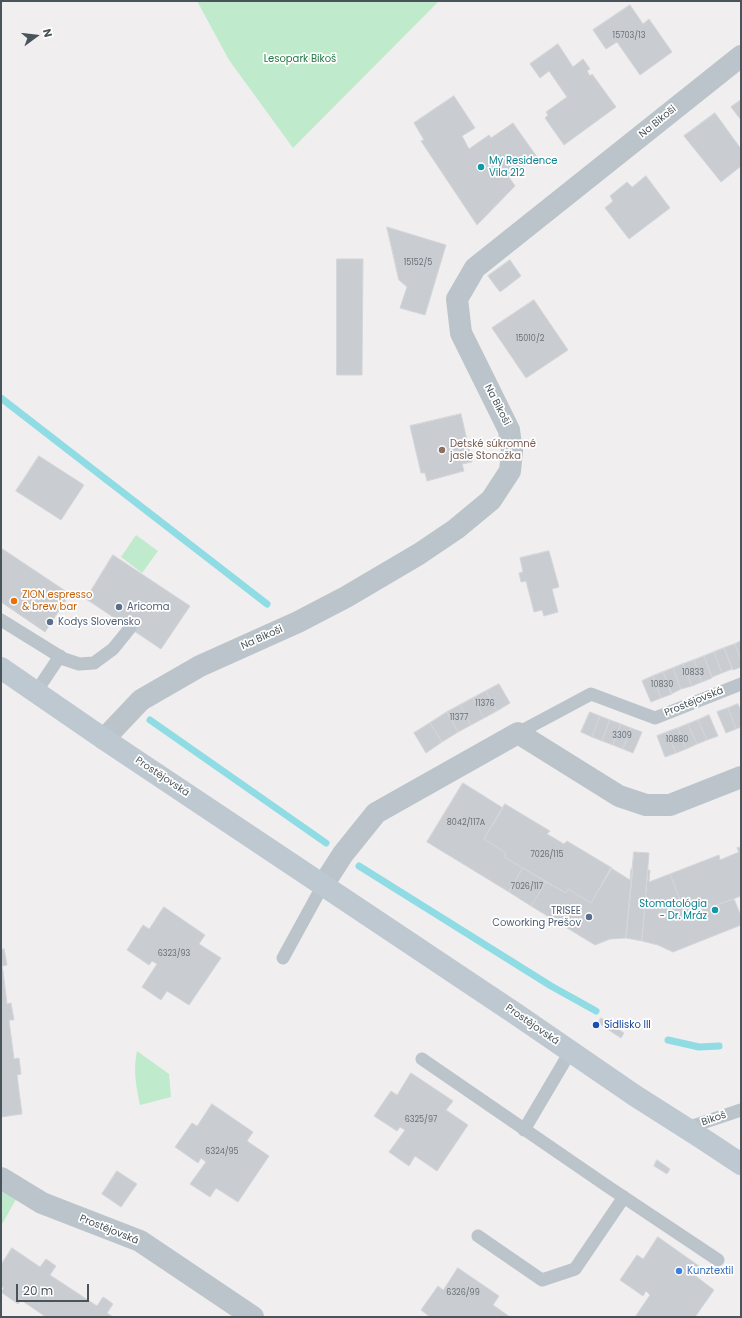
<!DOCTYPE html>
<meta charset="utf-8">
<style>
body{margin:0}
#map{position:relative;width:742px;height:1318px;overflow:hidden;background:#f0eeee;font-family:Poppins,sans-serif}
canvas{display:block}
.frame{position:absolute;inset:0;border:2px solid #48535a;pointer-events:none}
.north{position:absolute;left:16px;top:16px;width:40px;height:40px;-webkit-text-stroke:3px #fff;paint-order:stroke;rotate:75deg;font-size:11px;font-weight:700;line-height:16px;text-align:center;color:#48535a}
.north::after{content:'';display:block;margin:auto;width:14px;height:18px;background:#48535a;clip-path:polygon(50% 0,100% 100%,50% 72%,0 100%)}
.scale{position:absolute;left:16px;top:1284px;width:73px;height:18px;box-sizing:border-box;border:2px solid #48535a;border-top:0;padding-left:5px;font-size:12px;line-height:14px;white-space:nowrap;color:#48535a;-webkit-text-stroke:3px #fff;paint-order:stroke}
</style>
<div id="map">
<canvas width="742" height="1318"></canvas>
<div class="frame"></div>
<div class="north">N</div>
<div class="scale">20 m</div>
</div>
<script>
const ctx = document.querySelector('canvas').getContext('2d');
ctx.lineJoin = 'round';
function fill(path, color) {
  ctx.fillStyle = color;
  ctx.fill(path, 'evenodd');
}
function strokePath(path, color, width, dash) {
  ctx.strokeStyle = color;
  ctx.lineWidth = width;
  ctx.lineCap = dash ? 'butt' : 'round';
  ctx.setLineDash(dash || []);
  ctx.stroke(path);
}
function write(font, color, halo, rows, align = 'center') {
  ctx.font = font + ' Poppins,sans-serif';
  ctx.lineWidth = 3.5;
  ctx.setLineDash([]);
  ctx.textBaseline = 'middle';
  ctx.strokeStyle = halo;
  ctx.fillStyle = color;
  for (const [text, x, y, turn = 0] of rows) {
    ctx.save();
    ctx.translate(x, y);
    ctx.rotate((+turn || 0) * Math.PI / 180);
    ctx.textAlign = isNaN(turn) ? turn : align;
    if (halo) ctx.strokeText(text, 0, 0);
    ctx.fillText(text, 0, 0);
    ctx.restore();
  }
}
fill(new Path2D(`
 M 197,1 L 439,1 L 293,148 L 229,60 Z
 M 136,535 L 158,551 L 142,573 L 121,557 Z
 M 137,1051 L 169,1074 L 171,1097 L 140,1105 C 136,1086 133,1070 137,1051 Z
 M 1,1171 L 24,1185 L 1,1226 Z`), '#bfebcc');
strokePath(new Path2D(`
 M 1,398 L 267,604
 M 150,720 L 326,843
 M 359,866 L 551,986 L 596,1011
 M 668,1040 L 699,1047 L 719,1046`), '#90dce5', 7);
const building = new Path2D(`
 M 630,5 L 643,24 L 649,19 L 672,52 L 640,75 L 617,42 L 606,49 L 593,30 Z
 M 558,44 L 573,67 L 583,59 L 590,69 L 587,71 L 590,76 L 592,74 L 616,107 L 564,145 L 545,118 L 548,115 L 546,112 L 567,97 L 549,71 L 540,78 L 530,64 Z
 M 454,96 L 475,128 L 462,136 L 469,149 L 489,135 L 491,138 L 513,123 L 537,157 L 509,177 L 515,186 L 477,225 L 421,141 L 424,140 L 414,123 Z
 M 741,100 L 741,120 L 731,107 Z
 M 715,113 L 741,149 L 741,166 L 721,182 L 684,136 Z
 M 646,176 L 670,208 L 629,239 L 605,208 L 613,201 L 610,196 L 627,182 L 632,187 Z
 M 387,227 L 446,245 L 425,315 L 400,308 L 407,287 L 399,280 Z
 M 337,259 L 363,259 L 362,375 L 337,375 Z
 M 510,260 L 521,276 L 500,292 L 488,276 Z
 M 534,300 L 568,350 L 526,378 L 492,328 Z
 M 461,414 L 472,462 L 462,464 L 464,471 L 427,481 L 425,473 L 421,473 L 410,426 Z
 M 39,456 L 84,485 L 61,520 L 16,491 Z
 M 1,548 L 70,594 L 45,632 L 1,602 Z
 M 549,551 L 559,587 L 552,589 L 558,612 L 544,616 L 542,610 L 534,612 L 526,581 L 521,582 L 519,573 L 523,572 L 520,558 Z
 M 113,555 L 190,606 L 161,649 L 86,599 Z
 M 741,641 L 741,661 L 735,644 Z
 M 735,644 L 741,661 L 741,667 L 733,670 L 724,648 Z
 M 724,648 L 732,669 L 722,673 L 714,652 Z
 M 714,652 L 722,673 L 712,677 L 704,656 Z
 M 704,656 L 712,678 L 702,682 L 694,660 Z
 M 694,660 L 702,682 L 692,686 L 683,664 Z
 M 683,664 L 692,686 L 681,689 L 673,668 Z
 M 673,668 L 681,689 L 671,694 L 663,672 Z
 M 663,672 L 672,694 L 661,698 L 653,676 Z
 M 653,676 L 661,698 L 651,702 L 642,681 Z
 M 499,684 L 510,703 L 497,711 L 486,691 Z
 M 486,691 L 497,711 L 484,718 L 473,698 Z
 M 473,698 L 484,718 L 471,725 L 460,705 Z
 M 738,704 L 741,711 L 741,727 L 736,729 L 728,708 Z
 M 460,705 L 471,725 L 458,732 L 447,712 Z
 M 728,708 L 736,729 L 726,733 L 717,712 Z
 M 447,712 L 458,732 L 442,742 L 430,723 Z
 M 590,712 L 600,716 L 592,737 L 581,732 Z
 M 709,715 L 718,736 L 707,740 L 698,720 Z
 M 600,716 L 610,720 L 602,741 L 592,737 Z
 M 610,720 L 621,724 L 613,745 L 602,741 Z
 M 698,720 L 707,740 L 697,744 L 688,724 Z
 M 430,723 L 442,742 L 426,753 L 414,733 Z
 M 621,724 L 631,728 L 623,749 L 613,745 Z
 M 688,724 L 697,744 L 686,749 L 678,728 Z
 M 631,728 L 642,732 L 633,753 L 623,749 Z
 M 678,728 L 686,749 L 676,753 L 667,732 Z
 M 667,732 L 676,753 L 665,757 L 657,736 Z
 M 463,783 L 503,808 L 484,839 L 506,853 L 504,857 L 523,868 L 509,892 L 427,842 Z
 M 505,804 L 550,831 L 547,834 L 564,844 L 567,841 L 612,868 L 591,903 L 568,889 L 566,893 L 504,857 L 506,853 L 484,839 Z
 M 741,847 L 741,896 L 711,907 L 709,903 L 685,913 L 670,874 L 719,855 L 720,860 L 739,852 L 737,848 Z
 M 634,852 L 649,853 L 642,941 L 626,938 Z
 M 523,868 L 546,882 L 531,906 L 509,892 Z
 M 611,868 L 630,880 L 631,869 L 633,869 L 626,938 L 610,939 L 595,945 L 531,906 L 546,882 L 566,893 L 568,889 L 591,903 Z
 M 648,870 L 650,870 L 649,882 L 670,874 L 685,913 L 709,903 L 711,907 L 734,899 L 741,916 L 741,925 L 673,952 L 658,945 L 642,941 Z
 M 164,907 L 205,935 L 199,944 L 221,958 L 189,1005 L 167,991 L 161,1000 L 142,987 L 157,964 L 152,961 L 149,965 L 127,950 L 143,925 L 149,929 Z
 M 4,949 L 7,965 L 2,966 L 3,971 L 7,1004 L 11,1003 L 14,1020 L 9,1020 L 14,1059 L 19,1058 L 21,1074 L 17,1075 L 22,1114 L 1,1117 L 1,950 Z
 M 601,1018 L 624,1033 L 621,1038 L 598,1023 Z
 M 411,1073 L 453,1101 L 446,1110 L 468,1125 L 437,1171 L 415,1156 L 409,1166 L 389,1152 L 405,1130 L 400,1127 L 397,1131 L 374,1116 L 391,1091 L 397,1095 Z
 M 212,1104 L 253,1132 L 247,1141 L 269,1156 L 238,1202 L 216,1188 L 210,1197 L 190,1184 L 206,1162 L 201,1158 L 198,1163 L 175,1147 L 192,1123 L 197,1126 Z
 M 657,1160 L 670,1169 L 667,1174 L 654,1166 Z
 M 117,1171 L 137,1184 L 121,1207 L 102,1194 Z
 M 658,1237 L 699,1266 L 693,1274 L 714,1290 L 695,1317 L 635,1317 L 650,1295 L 646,1291 L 643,1296 L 620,1280 L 637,1255 L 643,1259 Z
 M 12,1248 L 40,1267 L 46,1259 L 56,1266 L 50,1275 L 97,1306 L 103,1297 L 109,1301 L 113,1304 L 107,1313 L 113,1317 L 46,1317 L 21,1300 L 18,1304 L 1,1292 L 4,1288 L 1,1286 L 1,1265 Z
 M 458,1268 L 499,1296 L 493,1305 L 510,1317 L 430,1317 L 421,1310 L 438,1286 L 443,1290 Z`);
fill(building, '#c9ccd0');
strokePath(building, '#d2d5d9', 1);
strokePath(new Path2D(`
 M 1,620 L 64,659 L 79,664 L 94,663 L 113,649 L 130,628
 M 36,692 L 60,656
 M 518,733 L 591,694 L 655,718 L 741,684
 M 283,958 L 323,885
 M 422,1059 L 607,1186 L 718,1260
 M 687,1128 L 741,1110
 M 524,1130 L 570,1052
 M 478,1236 L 542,1280 L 575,1269 L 624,1197`), '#bac4ca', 13);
strokePath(new Path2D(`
 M 104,739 L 141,700 L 200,666 L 298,622 L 346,597 L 419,554 L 456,529 L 491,500 L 510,471 L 512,451 L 509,430 L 461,333 L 457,299 L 475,268 L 741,56
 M 323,885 L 343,854 L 376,813 L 518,733 L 619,796 L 646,805 L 670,805 L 741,777
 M 1,1178 L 42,1203 L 140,1241 L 253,1317`), '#bac4ca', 22);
strokePath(new Path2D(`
 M 1,668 L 104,739 L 516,1014 L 634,1095 L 700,1137 L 741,1164`), '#bdc8d1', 22);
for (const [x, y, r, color] of [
 [481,167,4,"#0f9aa8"],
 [442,450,4,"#8d6e63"],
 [14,601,4,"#e8710a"],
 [119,607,4,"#5c6f8a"],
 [50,622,4,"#5c6f8a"],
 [715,910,4,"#0f9aa8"],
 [589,917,4,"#5c6f8a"],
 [596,1025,4,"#1a4fb4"],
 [679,1271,4,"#3f7fe0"]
]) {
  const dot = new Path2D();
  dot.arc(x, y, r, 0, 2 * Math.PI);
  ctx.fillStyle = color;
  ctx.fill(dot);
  strokePath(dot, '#fff', 1.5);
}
write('8px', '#687178', null, [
 ["15703/13",629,36],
 ["15152/5",418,263],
 ["15010/2",530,339],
 ["10833",693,673],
 ["10830",662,685],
 ["11376",485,704],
 ["11377",459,718],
 ["3309",622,736],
 ["10880",677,740],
 ["8042/117A",466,823],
 ["7026/115",547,855],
 ["7026/117",527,887],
 ["6323/93",174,954],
 ["6325/97",421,1120],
 ["6324/95",222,1152],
 ["6326/99",463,1293]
]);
write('10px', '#1e7641', '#fff', [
 ["Lesopark Bikoš",300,59]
]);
write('10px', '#48535a', '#fff', [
 ["Na Bikoši",658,122,-39],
 ["Na Bikoši",497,405,63],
 ["Na Bikoši",262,638,-24],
 ["Prostějovská",694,702,-22],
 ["Prostějovská",162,777,34],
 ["Prostějovská",532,1025,35],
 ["Bikoš",714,1119,-19],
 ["Prostějovská",109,1230,22]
]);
write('10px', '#0d838f', '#fff', [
 ["My Residence",489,161],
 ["Vila 212",489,173],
 ["Stomatológia",707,904,"right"],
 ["- Dr. Mráz",707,916,"right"]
], 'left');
write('10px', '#785e54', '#fff', [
 ["Detské súkromné",450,444],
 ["jasle Stonožka",450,456]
], 'left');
write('10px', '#c56008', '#fff', [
 ["ZION espresso",22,595],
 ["& brew bar",22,607]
], 'left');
write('10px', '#4e5e75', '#fff', [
 ["Aricoma",127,607],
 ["Kodys Slovensko",58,622],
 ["TRISEE",581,911,"right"],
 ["Coworking Prešov",581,923,"right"]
], 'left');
write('10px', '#164399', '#fff', [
 ["Sídlisko III",604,1025]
], 'left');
write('10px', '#366cbe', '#fff', [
 ["Kunztextil",687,1271]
], 'left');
</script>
